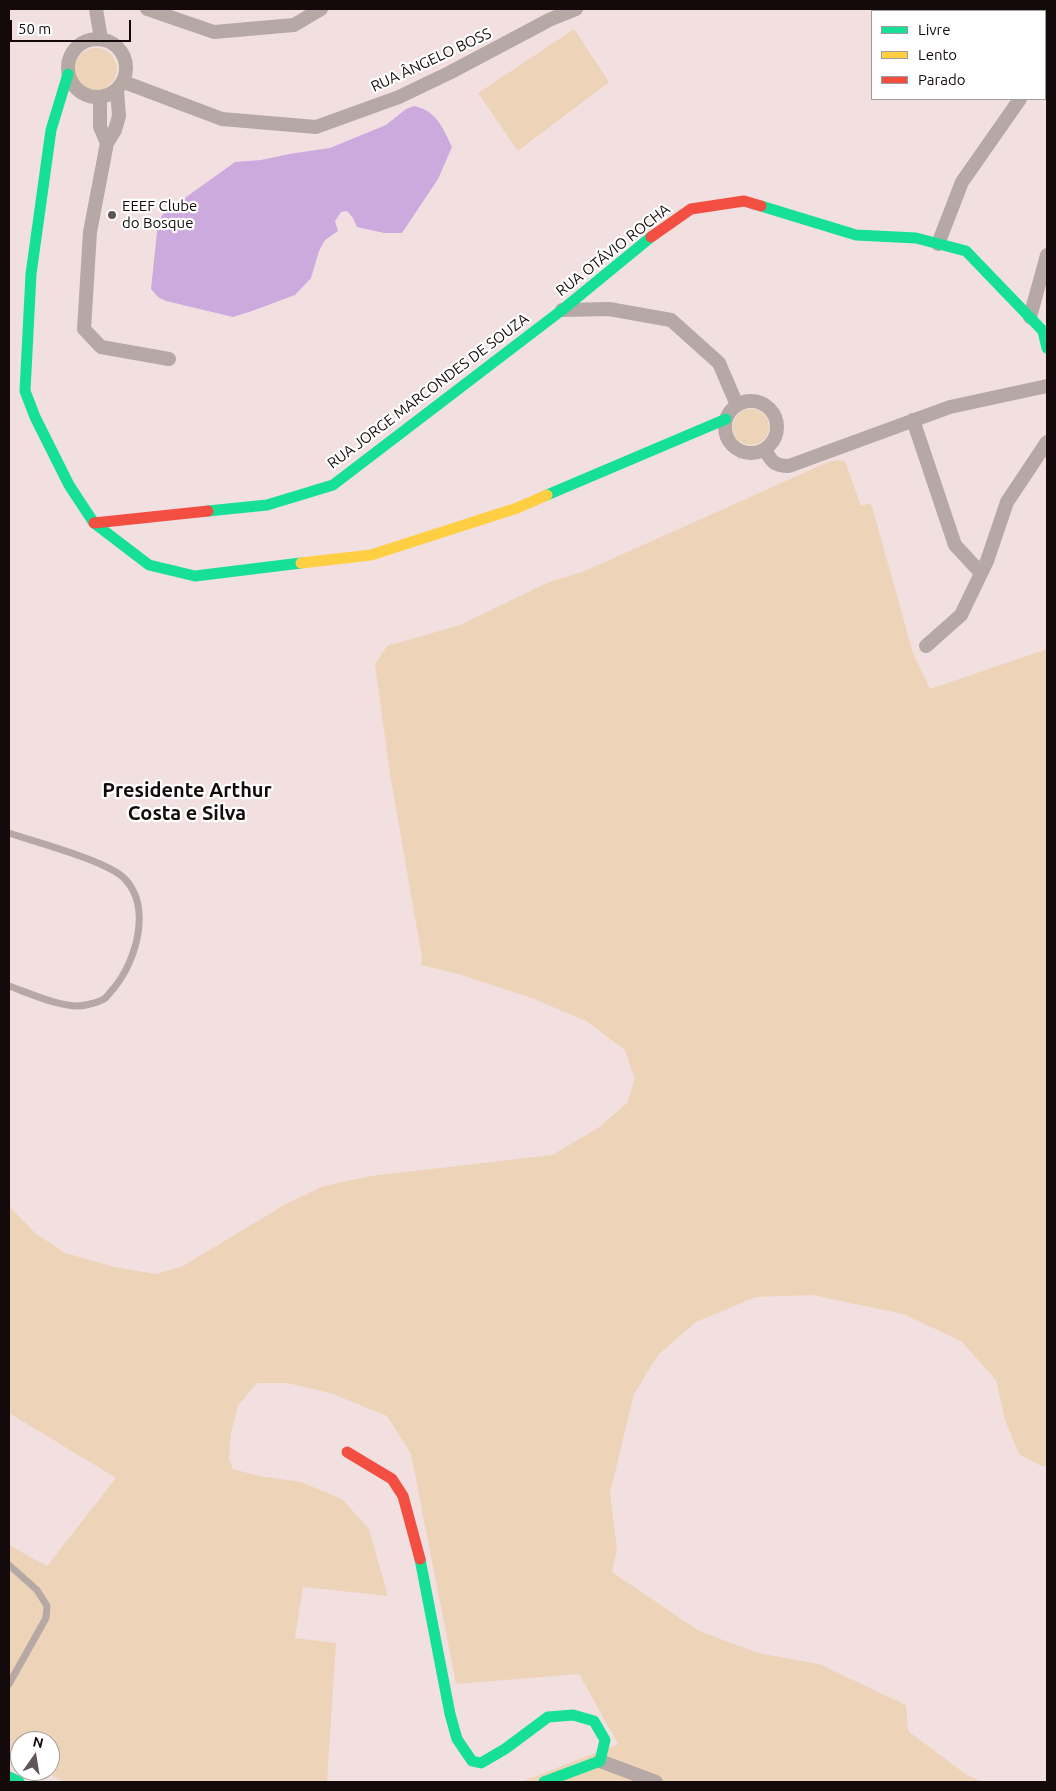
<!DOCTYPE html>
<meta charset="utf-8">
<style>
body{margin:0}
#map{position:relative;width:1056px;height:1791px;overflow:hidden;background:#f2e0e1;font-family:Ubuntu,sans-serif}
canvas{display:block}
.frame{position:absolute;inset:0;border:10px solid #140a0b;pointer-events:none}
.legend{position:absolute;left:871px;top:10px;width:175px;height:90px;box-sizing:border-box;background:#fff;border:1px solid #a19d9d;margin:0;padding:6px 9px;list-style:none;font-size:15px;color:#140a0b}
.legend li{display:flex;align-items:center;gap:10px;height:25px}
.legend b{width:25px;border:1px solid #a19d9d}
.north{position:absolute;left:10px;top:1731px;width:50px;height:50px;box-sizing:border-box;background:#fff;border:1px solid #a19d9d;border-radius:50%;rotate:13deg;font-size:14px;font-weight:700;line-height:20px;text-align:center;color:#140a0b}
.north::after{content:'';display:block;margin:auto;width:18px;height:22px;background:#625556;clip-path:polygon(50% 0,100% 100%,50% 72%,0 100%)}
.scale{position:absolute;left:10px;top:20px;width:121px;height:22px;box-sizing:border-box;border:2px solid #140a0b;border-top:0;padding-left:6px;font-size:15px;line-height:18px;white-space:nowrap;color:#140a0b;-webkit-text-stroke:4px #fff;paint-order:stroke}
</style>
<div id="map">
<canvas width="1056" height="1791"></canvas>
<div class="frame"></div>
<ul class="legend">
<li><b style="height:6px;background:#16e098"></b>Livre</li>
<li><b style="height:6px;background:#ffcf43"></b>Lento</li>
<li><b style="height:6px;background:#f24e42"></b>Parado</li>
</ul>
<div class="north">N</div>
<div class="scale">50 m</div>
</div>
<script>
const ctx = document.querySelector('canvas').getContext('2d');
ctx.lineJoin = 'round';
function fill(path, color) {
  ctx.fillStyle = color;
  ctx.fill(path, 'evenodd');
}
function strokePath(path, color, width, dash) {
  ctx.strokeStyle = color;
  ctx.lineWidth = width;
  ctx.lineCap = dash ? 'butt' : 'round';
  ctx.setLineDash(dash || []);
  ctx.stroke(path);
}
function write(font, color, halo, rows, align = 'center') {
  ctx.font = font + ' Ubuntu,sans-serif';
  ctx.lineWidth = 4.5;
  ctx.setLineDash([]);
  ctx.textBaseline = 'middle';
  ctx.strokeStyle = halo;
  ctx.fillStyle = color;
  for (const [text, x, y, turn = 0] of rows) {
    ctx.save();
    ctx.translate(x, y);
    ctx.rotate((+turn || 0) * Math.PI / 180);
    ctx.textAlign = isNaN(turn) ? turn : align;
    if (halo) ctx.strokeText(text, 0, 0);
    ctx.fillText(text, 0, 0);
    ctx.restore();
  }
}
fill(new Path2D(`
 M 574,29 L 609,82 L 518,151 L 478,93 Z
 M75 69a21 21 0 1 1 42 0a21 21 0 1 1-42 0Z
 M733 427a18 18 0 1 1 36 0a18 18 0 1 1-36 0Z
 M 839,460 L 845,461 L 861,506 L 871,503 L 913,653 L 930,689 L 1047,649 L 1047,1466 L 1041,1466 L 1019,1454 L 1005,1420 L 996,1380 L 961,1341 L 903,1314 L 812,1295 L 756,1297 L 696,1322 L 658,1355 L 634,1394 L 610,1493 L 617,1549 L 612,1572 L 699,1631 L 758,1653 L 819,1664 L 906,1705 L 908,1731 L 967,1775 L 983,1782 L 521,1782 L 618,1744 L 579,1674 L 456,1684 L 411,1454 L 387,1416 L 330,1393 L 287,1383 L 257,1383 L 238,1406 L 231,1433 L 229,1458 L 233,1469 L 259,1476 L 301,1482 L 342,1499 L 369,1529 L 388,1596 L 303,1587 L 295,1638 L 336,1643 L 327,1782 L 65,1782 L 42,1771 L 50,1771 L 50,1741 L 20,1741 L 20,1760 L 9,1754 L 9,1545 L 47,1566 L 116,1478 L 9,1413 L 9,1206 L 35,1233 L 65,1253 L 115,1267 L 156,1274 L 183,1266 L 284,1205 L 324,1186 L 370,1176 L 552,1155 L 598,1128 L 627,1103 L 635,1079 L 625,1050 L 586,1021 L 529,997 L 458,974 L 421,965 L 422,958 L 390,774 L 375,664 L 387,646 L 460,625 L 549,582 L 585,571 L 828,462 Z`), '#edd4b8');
fill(new Path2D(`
 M 414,106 C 436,110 443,128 452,147 L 438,179 L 402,233 L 384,233 L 357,227 L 353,218 L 347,211 L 341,212 L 335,221 L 338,231 L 325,240 L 319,251 L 311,278 L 295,295 L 252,311 L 233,317 L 166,301 L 158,297 L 151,289 L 158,223 L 167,207 L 182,200 L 235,162 L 261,160 L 289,154 L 330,148 L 386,125 L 406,109 Z`), '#ccaade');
strokePath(new Path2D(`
 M 9,833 C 35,842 108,861 125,879 C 152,908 136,961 114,988 C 111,991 107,997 104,999 C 99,1002 91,1004 86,1005 C 65,1010 29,993 9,986
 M 9,1565 L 37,1590 L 47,1606 L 46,1618 L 9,1684`), '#b6a8a4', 7);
strokePath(new Path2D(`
 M 96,9 L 101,39
 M 147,9 L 214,32 L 294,25 L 321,9
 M 933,11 L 934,9
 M 1045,32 L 1047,13
 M68 68a29 29 0 1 1 58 0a29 29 0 1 1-58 0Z
 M 124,82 L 222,119 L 316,127 L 399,97 L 449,73 L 551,19 L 576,9
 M 117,90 L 119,116 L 115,130 L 107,143 L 90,232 L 84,329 L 101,347 L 169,359
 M 100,98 L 100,127 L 107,143
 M 938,244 L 962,182 L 1020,99
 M 562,310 L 609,309 L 671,320 L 719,363 L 737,405
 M 1030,317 L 1047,255
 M725 427a26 26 0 1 1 52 0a26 26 0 1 1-52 0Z
 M 913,420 L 955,545 L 981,573
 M 765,450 C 772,462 774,466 789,466 L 950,407 L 1047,386
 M 926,646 L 961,615 L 987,561 L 1007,502 L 1047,442
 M 600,1761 L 656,1782`), '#b6a8a4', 14);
strokePath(new Path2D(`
 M 68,74 L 51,130 L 31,274 L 25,391 L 35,417 L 69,485 L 94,523 L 149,565 L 195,576 L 301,563
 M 761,206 L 856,235 L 916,238 L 966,251 L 1043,331 L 1047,348
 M 547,495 L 726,419
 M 208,511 L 267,505 L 333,485 L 562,310 L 651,237
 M 420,1559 L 450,1714 L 457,1739 L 472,1761 L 481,1763 L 505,1749 L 548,1717 L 573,1715 L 594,1721 L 605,1740 L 600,1761 L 544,1782
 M 9,1777 L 19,1782`), '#16e098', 11);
strokePath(new Path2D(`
 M 301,563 L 371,555 L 517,508 L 547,495`), '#ffcf43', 11);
strokePath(new Path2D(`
 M 651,237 L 691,209 L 744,201 L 761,206
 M 94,523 L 208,511
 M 347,1452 L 392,1479 L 403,1496 L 420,1559`), '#f24e42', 11);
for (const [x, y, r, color] of [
 [112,215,5,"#625556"]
]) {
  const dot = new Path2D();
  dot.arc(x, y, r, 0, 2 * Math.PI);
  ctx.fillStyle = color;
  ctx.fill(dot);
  strokePath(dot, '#fff', 2);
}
write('15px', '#140a0b', '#fff', [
 ["RUA ÂNGELO BOSS",431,60,-25],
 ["RUA OTÁVIO ROCHA",613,250,-38],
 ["RUA JORGE MARCONDES DE SOUZA",428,391,-37]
]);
write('15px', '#140a0b', '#fff', [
 ["EEEF Clube",122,206],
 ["do Bosque",122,223]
], 'left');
write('bold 20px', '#140a0b', '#fff', [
 ["Presidente Arthur",187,790],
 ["Costa e Silva",187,813]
]);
</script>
